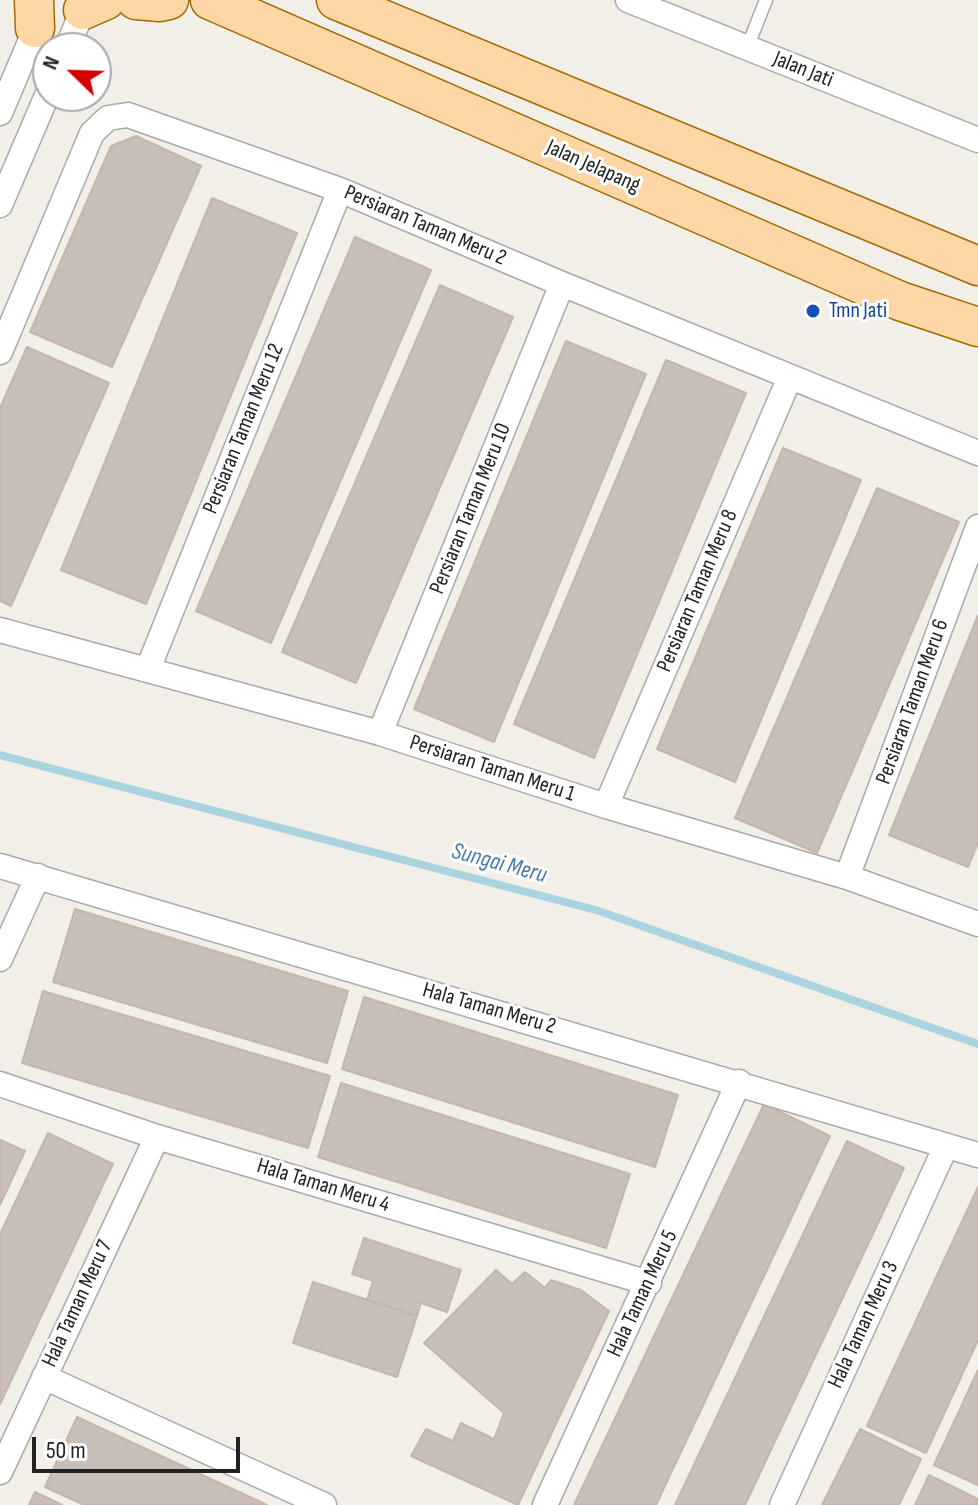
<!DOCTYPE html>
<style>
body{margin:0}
#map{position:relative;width:978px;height:1505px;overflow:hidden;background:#f2efe9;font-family:"Sofia Sans Condensed",sans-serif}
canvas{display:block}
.north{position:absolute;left:32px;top:32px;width:80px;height:80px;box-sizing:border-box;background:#fff;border:2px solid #a7a7a7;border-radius:50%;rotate:293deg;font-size:22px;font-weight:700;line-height:32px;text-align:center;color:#222}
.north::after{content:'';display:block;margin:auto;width:28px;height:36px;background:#d40000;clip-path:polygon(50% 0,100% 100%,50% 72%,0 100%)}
.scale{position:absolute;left:32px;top:1437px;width:208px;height:36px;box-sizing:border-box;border:4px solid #222;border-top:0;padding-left:10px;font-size:24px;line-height:28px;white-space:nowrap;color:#222;-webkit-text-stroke:6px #fff;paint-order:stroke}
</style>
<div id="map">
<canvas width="978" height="1505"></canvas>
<div class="north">N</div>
<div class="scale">50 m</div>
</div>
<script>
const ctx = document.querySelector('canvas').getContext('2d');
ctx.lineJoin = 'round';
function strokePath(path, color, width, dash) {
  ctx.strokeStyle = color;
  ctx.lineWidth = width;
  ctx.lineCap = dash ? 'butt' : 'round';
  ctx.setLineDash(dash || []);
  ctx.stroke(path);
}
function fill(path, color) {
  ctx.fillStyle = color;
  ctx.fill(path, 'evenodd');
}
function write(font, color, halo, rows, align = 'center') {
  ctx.font = font + ' "Sofia Sans Condensed",sans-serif';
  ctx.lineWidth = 6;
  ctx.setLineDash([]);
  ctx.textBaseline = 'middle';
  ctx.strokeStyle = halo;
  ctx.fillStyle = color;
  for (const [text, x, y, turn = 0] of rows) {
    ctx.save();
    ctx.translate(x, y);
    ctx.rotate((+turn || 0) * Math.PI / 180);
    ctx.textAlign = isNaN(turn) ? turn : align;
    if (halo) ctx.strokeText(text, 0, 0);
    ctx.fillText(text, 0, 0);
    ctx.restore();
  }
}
strokePath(new Path2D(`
 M 0,755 L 596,910 L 978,1044`), '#aad3df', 8);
const building = new Path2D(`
 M 136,136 L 201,166 L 112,367 L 30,332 L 111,146 Z
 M 212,198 L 297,233 L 146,604 L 61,570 Z
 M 355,237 L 431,270 L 271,643 L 196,611 Z
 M 440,285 L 513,317 L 356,683 L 282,652 Z
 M 566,341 L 646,374 L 494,742 L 414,709 Z
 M 27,347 L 109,383 L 11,606 L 0,601 L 0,408 Z
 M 666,360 L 746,393 L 594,758 L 514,724 Z
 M 783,448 L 861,480 L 735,782 L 657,749 Z
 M 877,488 L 959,522 L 817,853 L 735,818 Z
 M 978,615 L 978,843 L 968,867 L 889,835 Z
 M 75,909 L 348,991 L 327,1063 L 53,982 Z
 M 43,991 L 330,1076 L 308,1148 L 22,1063 Z
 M 364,997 L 678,1095 L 655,1167 L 342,1069 Z
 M 341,1083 L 630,1174 L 606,1248 L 318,1157 Z
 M 764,1104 L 830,1136 L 656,1505 L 574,1505 Z
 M 48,1133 L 113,1164 L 0,1404 L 0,1234 Z
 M 0,1140 L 25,1151 L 0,1205 Z
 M 847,1141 L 904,1168 L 745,1505 L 675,1505 Z
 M 978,1187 L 978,1340 L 926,1453 L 867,1426 Z
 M 364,1238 L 461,1270 L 447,1312 L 421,1303 L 417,1316 L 367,1300 L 373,1281 L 352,1274 Z
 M 496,1270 L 512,1284 L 525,1272 L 545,1288 L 551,1280 L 581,1290 L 609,1311 L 518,1505 L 411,1456 L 426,1429 L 453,1441 L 461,1423 L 494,1439 L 504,1413 L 424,1343 Z
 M 313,1282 L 417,1316 L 397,1377 L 293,1343 Z
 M 978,1370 L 978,1485 L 934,1465 Z
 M 77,1417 L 267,1505 L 84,1505 L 45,1487 Z
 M 860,1429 L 921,1459 L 899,1505 L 822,1505 Z
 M 929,1475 L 978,1499 L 978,1505 L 915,1505 Z
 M 35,1492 L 62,1505 L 29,1505 Z`);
fill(building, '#c7bfb8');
strokePath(building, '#c4b6ab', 2);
const service = new Path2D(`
 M 747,48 L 766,0`);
const minor = new Path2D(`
 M 628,0 L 978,140
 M 67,48 L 83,10 L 82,0
 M 0,113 L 41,16
 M 0,205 L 48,93
 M 0,352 L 92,133 L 108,118 L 128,115 L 340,190 L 562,284 L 978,453
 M 0,630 L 380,733 L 606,806 L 847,877 L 978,924
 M 148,669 L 340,190
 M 380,733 L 562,284
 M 606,806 L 790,377
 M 0,866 L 978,1155
 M 847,877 L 978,527
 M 0,959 L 38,876
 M 0,1084 L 157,1137 L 649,1283
 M 44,1377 L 324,1505
 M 0,1472 L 157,1137
 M 545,1505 L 739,1082
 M 782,1505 L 946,1146`);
const primary = new Path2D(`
 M 34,0 L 35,28
 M 136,0 L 160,2 L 169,0
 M 210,0 L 900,301 L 978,327
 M 336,0 L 978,266
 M 83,10 L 106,0`);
strokePath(service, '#a9a9a9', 15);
strokePath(minor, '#a9a9a9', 27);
strokePath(primary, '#a06b00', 41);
strokePath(service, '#fff', 12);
strokePath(minor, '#fff', 24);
strokePath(primary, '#fcd6a4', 38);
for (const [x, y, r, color] of [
 [813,311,8,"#1a4fb4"]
]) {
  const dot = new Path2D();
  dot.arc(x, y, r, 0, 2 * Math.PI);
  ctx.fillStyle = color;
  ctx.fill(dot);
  strokePath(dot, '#fff', 3);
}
write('22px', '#222', '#fff', [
 ["Jalan Jati",803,70,22],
 ["Jalan Jelapang",593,167,24],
 ["Persiaran Taman Meru 2",425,226,23],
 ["Persiaran Taman Meru 12",244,429,-68],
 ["Persiaran Taman Meru 10",471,509,-68],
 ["Persiaran Taman Meru 8",698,591,-67],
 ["Persiaran Taman Meru 6",913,702,-70],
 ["Persiaran Taman Meru 1",492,769,18],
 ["Hala Taman Meru 2",489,1009,16],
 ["Hala Taman Meru 4",323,1186,17],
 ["Hala Taman Meru 5",643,1294,-65],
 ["Hala Taman Meru 7",78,1304,-65],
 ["Hala Taman Meru 3",864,1325,-65]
]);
write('22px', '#164399', '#fff', [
 ["Tmn Jati",829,311]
], 'left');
write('italic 24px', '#4a7aab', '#fff', [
 ["Sungai Meru",499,864,15]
]);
</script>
